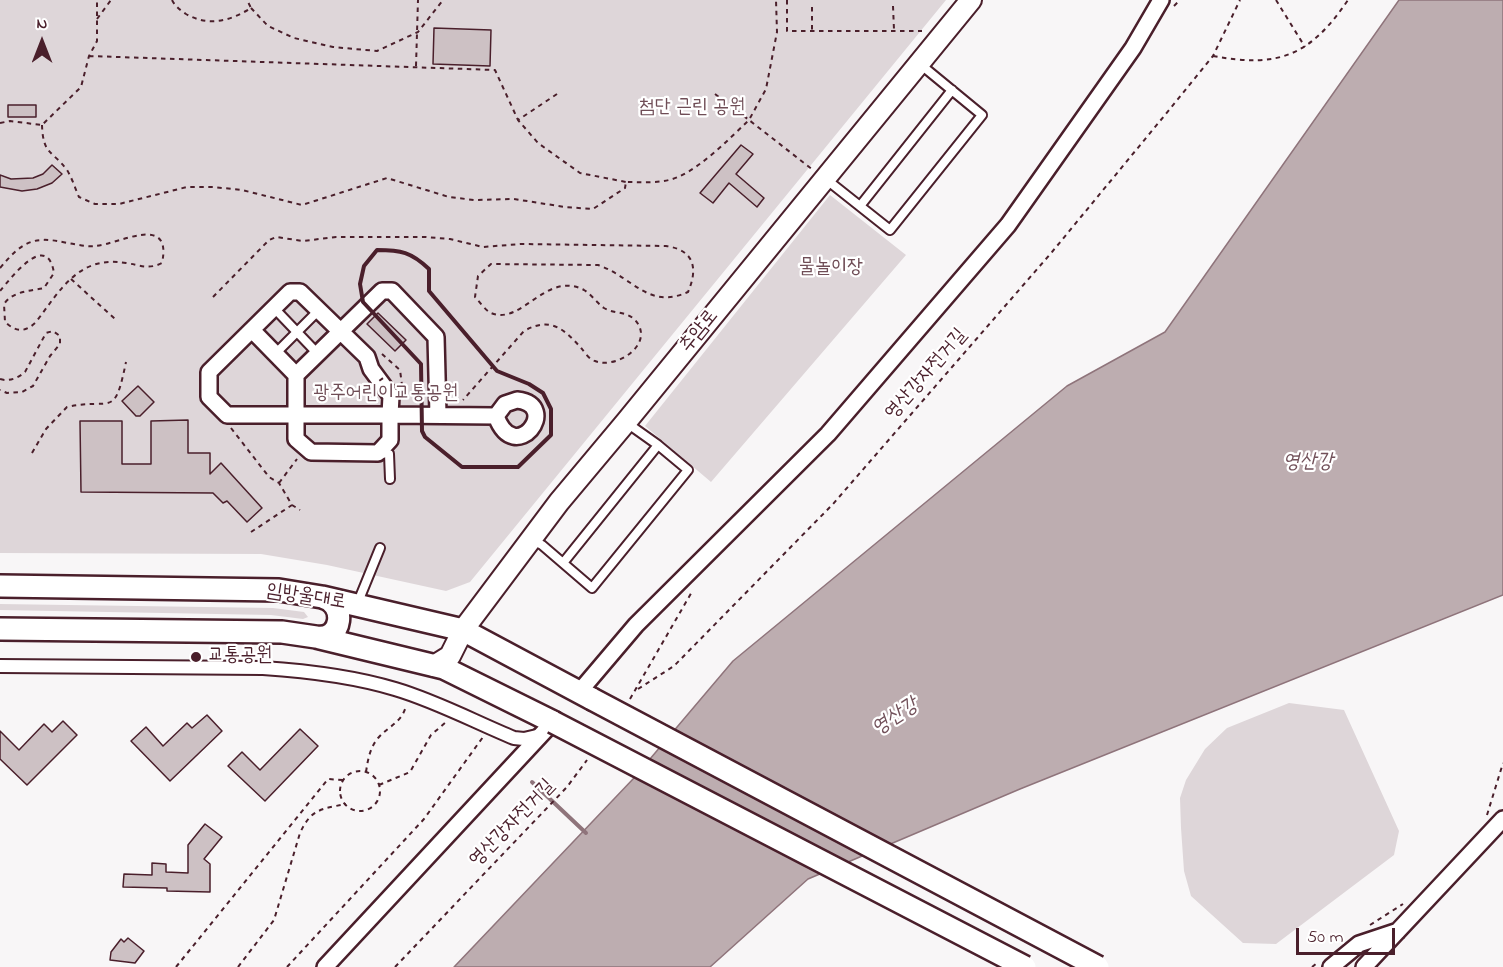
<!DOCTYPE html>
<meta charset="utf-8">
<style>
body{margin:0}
#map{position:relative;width:1503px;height:967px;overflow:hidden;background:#f8f6f7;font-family:"Indie Flower",sans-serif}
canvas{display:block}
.north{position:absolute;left:12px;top:12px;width:60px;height:60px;-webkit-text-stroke:4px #fff;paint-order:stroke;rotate:0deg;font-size:16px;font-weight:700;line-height:24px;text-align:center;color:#4a1f2b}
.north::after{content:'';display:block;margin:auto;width:21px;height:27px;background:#4a1f2b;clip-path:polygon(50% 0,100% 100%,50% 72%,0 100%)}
.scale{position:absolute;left:1296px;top:928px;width:99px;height:27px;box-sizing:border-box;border:3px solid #4a1f2b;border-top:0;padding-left:8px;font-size:18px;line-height:21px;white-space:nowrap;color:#4a1f2b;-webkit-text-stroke:4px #fff;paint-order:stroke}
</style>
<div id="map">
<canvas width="1503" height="967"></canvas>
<div class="north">N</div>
<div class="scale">50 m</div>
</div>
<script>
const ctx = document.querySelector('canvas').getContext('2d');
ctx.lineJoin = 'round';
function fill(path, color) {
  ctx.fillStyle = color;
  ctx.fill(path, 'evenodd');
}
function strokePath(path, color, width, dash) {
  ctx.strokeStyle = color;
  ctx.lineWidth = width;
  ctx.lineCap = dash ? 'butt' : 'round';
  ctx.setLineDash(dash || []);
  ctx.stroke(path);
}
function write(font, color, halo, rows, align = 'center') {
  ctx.font = font + ' "Indie Flower","Poor Story",sans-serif';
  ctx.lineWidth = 4.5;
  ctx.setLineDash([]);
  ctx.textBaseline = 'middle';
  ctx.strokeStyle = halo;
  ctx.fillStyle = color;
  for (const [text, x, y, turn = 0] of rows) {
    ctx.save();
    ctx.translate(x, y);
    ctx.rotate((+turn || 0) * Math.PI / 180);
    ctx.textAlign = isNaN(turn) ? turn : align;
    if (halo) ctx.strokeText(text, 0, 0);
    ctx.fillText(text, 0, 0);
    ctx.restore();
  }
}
fill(new Path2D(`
 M 0,0 L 946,0 L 470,582 L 446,591 L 327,565 L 261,554 L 0,553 Z
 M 830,195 L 906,255 L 711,482 L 645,426 Z
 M 0,604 L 273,608 L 304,612 L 308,617 L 303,619 L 271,615 L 0,610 Z
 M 1289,703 L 1344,710 L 1399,831 L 1394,855 L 1276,944 L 1243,943 L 1191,896 L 1184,871 L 1181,828 L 1180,798 L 1186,780 L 1205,749 L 1227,728 Z`), '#ded6d9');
const water = new Path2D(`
 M 1399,0 L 1503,0 L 1503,595 L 1020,789 L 808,879 L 710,967 L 454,967 L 633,779 L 733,661 L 1067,386 L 1165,332 Z`);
fill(water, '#bdadb0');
strokePath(water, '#8f747b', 1.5);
strokePath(new Path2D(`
 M 532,782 L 586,833`), '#8f747b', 4);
const building = new Path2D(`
 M 434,28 L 491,30 L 490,66 L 433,64 Z
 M 8,105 L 36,105 L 36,117 L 8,117 Z
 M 741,145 L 753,154 L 736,174 L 764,198 L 757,207 L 729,183 L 713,203 L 700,193 Z
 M 52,165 L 62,174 L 52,183 L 37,189 L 22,191 L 0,187 L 0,175 L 11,179 L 33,178 L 43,174 Z
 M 378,313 L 406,340 L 395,351 L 367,324 Z
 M 138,386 L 154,402 L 140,416 L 136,416 L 122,401 Z
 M 188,420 L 188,453 L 210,453 L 210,474 L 221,463 L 262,508 L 247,522 L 227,501 L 223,503 L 213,493 L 81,492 L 80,421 L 122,421 L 122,464 L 151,464 L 151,421 Z
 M 207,715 L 222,731 L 170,781 L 131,741 L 146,727 L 163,746 L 187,723 L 192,728 Z
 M 63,721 L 77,735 L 27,785 L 0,759 L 0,731 L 19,750 L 44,724 L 52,732 Z
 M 300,729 L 318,746 L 265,801 L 228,766 L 242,752 L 260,770 Z
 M 205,824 L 222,837 L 204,859 L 210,864 L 210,892 L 167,891 L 167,888 L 123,887 L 124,874 L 152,875 L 152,863 L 166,864 L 166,872 L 188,873 L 188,845 Z
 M 128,938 L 144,951 L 135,963 L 110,960 L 111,952 L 121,939 L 124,942 Z`);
fill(building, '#cdc1c4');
strokePath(building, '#4a1f2b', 1.5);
const service = new Path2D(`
 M 827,180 L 890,230 L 982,115 L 920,64
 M 860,206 L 952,90
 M 274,308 L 318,354
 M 276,353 L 318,311
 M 380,453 L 389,454 L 390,479
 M 532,540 L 542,545 L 592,588 L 688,470 L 658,445 L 627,423
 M 563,563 L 658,445
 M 358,602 L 380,548`);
const pedestrian = new Path2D(`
 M 0,666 L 263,668 C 308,671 352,676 395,689 C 436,701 475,722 514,738 L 524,739 L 541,735`);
const minor = new Path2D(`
 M 290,292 L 300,292 L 367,357 L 371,369 L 391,396 L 390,415 L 227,415 L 209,397 L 209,372 Z
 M 252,330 L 296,375
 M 517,400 C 562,405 515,468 496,416 L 505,404 Z
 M 438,415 L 436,337 L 392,291 L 382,291 L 296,375 L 296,439 L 311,452 L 378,453 L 390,440 L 390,415 L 496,416
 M 580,691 L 636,625 L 828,434 L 1008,225 L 1133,48 L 1161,0
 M 325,967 L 553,722
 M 1331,967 L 1359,944 L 1398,931
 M 1364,967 L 1503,819`);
const tertiary = new Path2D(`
 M 434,666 L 450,656 L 463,630 L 559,502 L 626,422 L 971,0`);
const secondary = new Path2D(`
 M 0,586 L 279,590 L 322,597 L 463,630 L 592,699
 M 0,629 L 282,632 L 316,637 L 444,668 L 553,722
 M 316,637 C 343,641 347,603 322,597`);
strokePath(service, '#4a1f2b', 12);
strokePath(pedestrian, '#4a1f2b', 16);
strokePath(minor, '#4a1f2b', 20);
strokePath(tertiary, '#4a1f2b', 24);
strokePath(secondary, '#4a1f2b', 26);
strokePath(new Path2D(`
 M 172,0 C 175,6 180,10 186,14 C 209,27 230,21 251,8 L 247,0
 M 787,0 L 787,31 L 922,31
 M 1276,0 L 1305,47
 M 893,6 L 894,30
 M 1174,6 L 1180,0
 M 812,7 L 812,31
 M 251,8 L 268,26 L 294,38 L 333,47 L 377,51 L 418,32 L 443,0
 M 97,19 L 111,0
 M 89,56 L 495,70 L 518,120
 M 1213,56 C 1279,68 1310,56 1348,0
 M 416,66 L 418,0
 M 557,94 L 518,120 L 538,143 L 580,173 L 626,182
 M 715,94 L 749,120 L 766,89 L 777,32 L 776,0
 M 0,123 L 10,121 L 42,125 L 81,87 L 89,56 L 97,41 L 97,0
 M 42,125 C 43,155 52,150 67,170 C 72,178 75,188 79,197 L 95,204 L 119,204 L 187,187 L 213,187 L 242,190 L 302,205 L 387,178 L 449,197 L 474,200 L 514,199 L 565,207 L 593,209 L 625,188 L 626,182 C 643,182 662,184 678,177 C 703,166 729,139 749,120 L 813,170
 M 0,268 C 22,242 33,235 67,243 C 76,244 85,247 95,246 C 117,245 173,212 162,263 C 148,270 140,265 126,263 C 79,255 61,289 36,322 C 25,333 16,332 5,322 L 4,304 C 13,291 30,291 44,288 L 54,273 C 47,230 11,278 0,291
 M 71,279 L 115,319
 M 213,297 L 269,240 L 276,237 L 303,241 L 336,237 L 425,237 L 450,239 L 483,247 L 521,244 L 666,246 C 695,250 698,269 688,292 C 648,310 633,277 598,265 L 491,264 L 478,276 L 475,297 C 480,302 485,310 491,313 C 522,326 546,270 584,290 C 592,295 597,303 604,308 C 614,314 625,311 634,319 C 657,342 618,370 595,361 C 590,360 585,353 582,349 C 564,329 551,316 524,331 L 463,400
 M 382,354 L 400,370 L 402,385
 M 0,379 C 9,382 18,378 25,372 L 46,333 L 53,331 L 60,336 L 60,344 L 50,356 L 33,386 L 22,392 L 7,393 L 0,390
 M 231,428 L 269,477 L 279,483 L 292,505 L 300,510
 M 32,453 L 46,429 L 67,407 C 113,397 114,420 126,362
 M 279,483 L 297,459
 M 251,532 L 292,505
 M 638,689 L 674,666 L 833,504 L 1052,252 L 1160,121 L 1213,56 L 1240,0
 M 630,699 L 693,590
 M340 791a20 20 0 1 1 40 0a20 20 0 1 1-40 0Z
 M 366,772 C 368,759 370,747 379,737 C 389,726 402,722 406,706
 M 379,785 L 410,772 L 431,735 L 446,722
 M 1487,815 L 1503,763
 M 1370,925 L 1403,904
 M 176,967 L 328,779 L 343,780
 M 238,967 L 274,920 L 300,833 C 311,809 321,809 346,804
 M 287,967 L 424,819 L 483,737
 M 395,967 L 567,787 L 587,760
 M 1312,967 L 1317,963`), '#4a1f2b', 2, [4.5, 4.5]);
strokePath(service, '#fff', 8);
strokePath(pedestrian, '#fff', 12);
strokePath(minor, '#fff', 15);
strokePath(tertiary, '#fff', 20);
strokePath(secondary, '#fff', 21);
strokePath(new Path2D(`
 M 377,250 C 401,250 411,252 429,269 L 429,291 L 497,371 L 529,384 L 543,393 L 551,409 L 551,435 L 518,467 L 462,467 L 425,437 L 422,431 L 421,364 L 363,302 L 360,284 L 364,266 Z`), '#4a1f2b', 4);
const secondaryBridge = new Path2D(`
 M 592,699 L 1098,967
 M 553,722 L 1025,967`);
strokePath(secondaryBridge, '#4a1f2b', 26, []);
strokePath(new Path2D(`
 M 372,386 L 386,376`), '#4a1f2b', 2, [4.5, 4.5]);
strokePath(secondaryBridge, '#fff', 21);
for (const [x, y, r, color] of [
 [196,657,6,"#4a1f2b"]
]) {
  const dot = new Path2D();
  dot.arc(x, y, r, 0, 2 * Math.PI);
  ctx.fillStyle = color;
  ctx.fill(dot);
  strokePath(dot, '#fff', 2);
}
write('20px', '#6f4d56', '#fff', [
 ["첨단 근린 공원",692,109],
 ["물놀이장",831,269],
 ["광주어린이교통공원",386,395]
]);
write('20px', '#4a1f2b', '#fff', [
 ["추암로",700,332,-51],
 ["영산강자전거길",927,375,-49],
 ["임방울대로",306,598,9],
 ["영산강자전거길",513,824,-46]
]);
write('20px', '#4a1f2b', '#fff', [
 ["교통공원",208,657]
], 'left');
write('italic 21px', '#72515a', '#fff', [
 ["영산강",1308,464],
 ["영산강",896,718,-33]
]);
</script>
